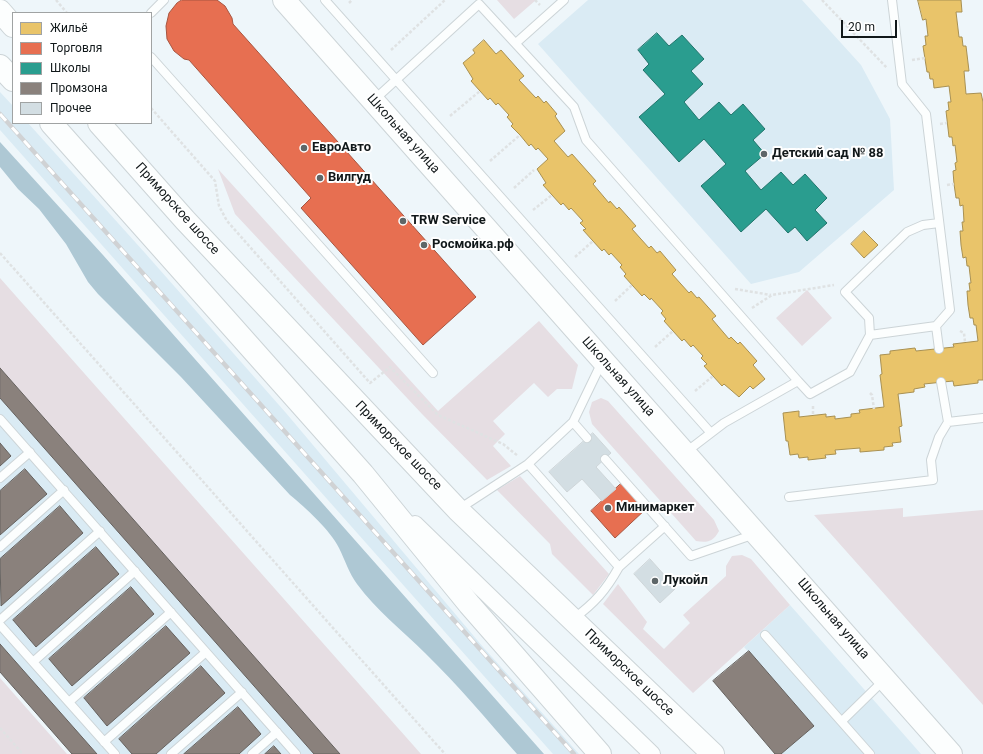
<!DOCTYPE html>
<meta charset="utf-8">
<style>
body{margin:0}
#map{position:relative;width:983px;height:754px;overflow:hidden;background:#eef6fa;font-family:Roboto,sans-serif}
canvas{display:block}
.legend{position:absolute;left:12px;top:12px;width:140px;height:112px;box-sizing:border-box;background:#fff;border:1px solid #a0a3a3;margin:0;padding:5px 7px;list-style:none;font-size:12px;color:#11181a}
.legend li{display:flex;align-items:center;gap:8px;height:20px}
.legend b{width:20px;border:1px solid #a0a3a3}
.scale{position:absolute;left:841px;top:20px;width:56px;height:18px;box-sizing:border-box;border:2px solid #11181a;border-top:0;padding-left:5px;font-size:12px;line-height:14px;white-space:nowrap;color:#11181a;-webkit-text-stroke:3px #fff;paint-order:stroke}
</style>
<div id="map">
<canvas width="983" height="754"></canvas>
<ul class="legend">
<li><b style="height:11px;background:#e9c46a"></b>Жильё</li>
<li><b style="height:11px;background:#e76f51"></b>Торговля</li>
<li><b style="height:11px;background:#2a9d8f"></b>Школы</li>
<li><b style="height:11px;background:#8a817c"></b>Промзона</li>
<li><b style="height:11px;background:#d3dee3"></b>Прочее</li>
</ul>
<div class="scale">20 m</div>
</div>
<script>
const ctx = document.querySelector('canvas').getContext('2d');
ctx.lineJoin = 'round';
function fill(path, color) {
  ctx.fillStyle = color;
  ctx.fill(path, 'evenodd');
}
function strokePath(path, color, width, dash) {
  ctx.strokeStyle = color;
  ctx.lineWidth = width;
  ctx.lineCap = dash ? 'butt' : 'round';
  ctx.setLineDash(dash || []);
  ctx.stroke(path);
}
function write(font, color, halo, rows, align = 'center') {
  ctx.font = font + ' Roboto,sans-serif';
  ctx.lineWidth = 4;
  ctx.setLineDash([]);
  ctx.textBaseline = 'middle';
  ctx.strokeStyle = halo;
  ctx.fillStyle = color;
  for (const [text, x, y, turn = 0] of rows) {
    ctx.save();
    ctx.translate(x, y);
    ctx.rotate((+turn || 0) * Math.PI / 180);
    ctx.textAlign = isNaN(turn) ? turn : align;
    if (halo) ctx.strokeText(text, 0, 0);
    ctx.fillText(text, 0, 0);
    ctx.restore();
  }
}
fill(new Path2D(`
 M 588,0 L 802,0 L 861,65 L 890,119 L 894,190 L 799,272 L 751,284 L 538,44 Z
 M 0,92 L 13,106 L 13,123 L 28,123 L 145,253 L 286,413 L 483,647 L 579,754 L 553,754 L 0,130 Z
 M 0,368 L 340,754 L 72,754 L 0,672 Z
 M 790,605 L 921,754 L 781,754 L 814,726 L 744,647 Z`), '#daebf4');
fill(new Path2D(`
 M 497,0 L 536,0 L 514,19 Z
 M 218,169 L 438,411 L 539,321 L 578,365 L 572,389 L 557,389 L 548,397 L 534,383 L 493,421 L 505,434 L 493,446 L 511,466 L 487,480 L 422,414 L 235,214 Z
 M 0,278 L 421,754 L 340,754 L 0,368 Z
 M 807,290 L 832,318 L 802,346 L 776,318 Z
 M 601,398 L 608,401 L 714,520 L 719,531 C 713,542 707,543 696,541 L 592,424 L 589,412 L 592,402 Z
 M 520,476 L 609,574 L 593,595 L 552,554 L 550,544 L 497,490 Z
 M 903,508 L 903,517 L 983,510 L 983,705 L 814,515 Z
 M 742,555 L 751,559 L 790,605 L 693,693 L 603,604 L 618,584 L 647,622 L 643,629 L 664,649 L 690,623 L 683,615 L 726,576 L 726,566 L 732,556 Z
 M 0,678 L 67,754 L 0,754 Z`), '#e6dee3');
fill(new Path2D(`
 M 0,142 L 103,255 L 544,754 L 517,754 C 487,720 458,685 425,653 C 402,630 376,610 357,584 C 349,573 345,560 339,548 C 330,530 306,508 290,495 L 181,377 L 98,294 L 88,282 L 66,244 L 39,209 L 18,189 L 0,167 Z`), '#aec8d4');
const homes = new Path2D(`
 M 918,0 L 961,0 L 962,12 L 956,12 L 959,37 L 962,37 L 963,46 L 966,46 L 969,71 L 964,71 L 966,94 L 981,93 L 983,102 L 983,380 L 978,380 L 978,383 L 954,386 L 953,381 L 924,384 L 925,387 L 914,389 L 914,392 L 898,394 L 902,426 L 899,427 L 901,442 L 892,443 L 893,446 L 884,447 L 884,450 L 860,452 L 860,448 L 835,450 L 836,454 L 825,455 L 826,458 L 808,460 L 808,457 L 799,458 L 798,454 L 790,455 L 788,441 L 786,441 L 783,413 L 799,411 L 799,417 L 826,414 L 826,417 L 835,416 L 835,419 L 851,417 L 851,414 L 860,413 L 859,410 L 884,407 L 880,375 L 882,374 L 880,355 L 890,354 L 890,351 L 915,348 L 916,351 L 954,347 L 953,344 L 978,341 L 976,325 L 974,325 L 973,318 L 970,318 L 968,305 L 967,291 L 970,291 L 969,283 L 971,283 L 969,266 L 967,266 L 966,257 L 963,258 L 961,245 L 960,231 L 963,231 L 962,222 L 964,222 L 963,205 L 960,206 L 959,198 L 956,198 L 954,184 L 953,171 L 956,170 L 955,163 L 957,162 L 955,145 L 953,146 L 952,137 L 949,137 L 946,111 L 949,110 L 948,102 L 951,102 L 949,86 L 934,88 L 933,79 L 930,79 L 929,72 L 927,72 L 923,46 L 926,45 L 925,36 L 928,36 L 926,19 L 923,20 Z
 M 484,40 L 496,54 L 501,50 L 524,76 L 519,80 L 536,98 L 538,96 L 544,103 L 546,101 L 557,114 L 555,116 L 565,131 L 554,141 L 568,157 L 572,154 L 596,181 L 593,184 L 609,203 L 610,201 L 617,209 L 619,207 L 636,226 L 632,229 L 649,248 L 651,246 L 657,253 L 660,251 L 676,270 L 672,274 L 689,293 L 691,291 L 697,298 L 699,297 L 716,316 L 712,319 L 729,339 L 731,337 L 738,344 L 740,342 L 757,361 L 753,365 L 765,379 L 753,389 L 750,386 L 739,397 L 724,384 L 722,386 L 704,366 L 707,364 L 701,358 L 703,356 L 693,345 L 691,347 L 684,339 L 682,341 L 664,321 L 666,319 L 661,313 L 663,311 L 651,298 L 650,300 L 644,294 L 642,296 L 624,276 L 626,274 L 620,267 L 622,265 L 611,253 L 609,255 L 604,249 L 602,251 L 583,230 L 586,229 L 580,223 L 583,221 L 571,208 L 569,210 L 563,203 L 561,205 L 543,185 L 546,183 L 537,169 L 548,159 L 538,148 L 536,150 L 531,144 L 529,146 L 520,135 L 511,126 L 513,124 L 507,117 L 509,115 L 498,103 L 496,105 L 490,98 L 488,100 L 480,91 L 471,81 L 473,79 L 463,63 L 475,53 L 473,50 Z
 M 864,231 L 878,245 L 864,258 L 851,244 Z`);
fill(homes, '#e9c46a');
strokePath(homes, '#a89052', 1);
const shops = new Path2D(`
 M 182,0 L 217,0 L 225,6 L 232,18 L 233,24 L 476,297 L 423,345 L 301,208 L 311,198 L 189,60 L 184,59 L 174,51 L 167,39 L 166,26 L 169,13 L 177,3 Z
 M 623,482 L 647,508 L 615,538 L 591,511 Z`);
fill(shops, '#e76f51');
strokePath(shops, '#a75540', 1);
const schools = new Path2D(`
 M 657,33 L 669,46 L 682,35 L 704,59 L 691,71 L 703,84 L 684,102 L 699,120 L 719,102 L 731,115 L 743,104 L 765,129 L 753,140 L 765,154 L 745,171 L 761,190 L 781,172 L 793,185 L 805,174 L 827,198 L 815,210 L 827,223 L 807,241 L 795,227 L 788,233 L 766,209 L 741,232 L 701,186 L 726,164 L 704,139 L 679,162 L 639,117 L 665,94 L 643,70 L 649,64 L 638,50 Z`);
fill(schools, '#2a9d8f');
strokePath(schools, '#22756c', 1);
const industry = new Path2D(`
 M 0,368 L 340,754 L 314,754 L 0,398 Z
 M 0,443 L 11,456 L 0,466 Z
 M 25,469 L 47,494 L 0,535 L 0,491 Z
 M 60,506 L 83,533 L 1,606 L 0,559 Z
 M 96,547 L 119,574 L 36,647 L 13,620 Z
 M 131,587 L 154,614 L 72,686 L 49,659 Z
 M 166,626 L 190,653 L 107,726 L 84,698 Z
 M 0,644 L 97,754 L 72,754 L 0,672 Z
 M 749,651 L 814,726 L 781,754 L 775,754 L 713,681 Z
 M 201,666 L 225,693 L 156,754 L 132,754 L 119,739 Z
 M 238,707 L 261,734 L 239,754 L 184,754 Z
 M 274,746 L 281,754 L 265,754 Z`);
fill(industry, '#8a817c');
strokePath(industry, '#66625f', 1);
const building = new Path2D(`
 M 593,433 L 611,453 L 596,467 L 616,489 L 602,501 L 582,479 L 567,492 L 549,472 Z
 M 650,559 L 676,588 L 660,603 L 634,574 Z`);
fill(building, '#d3dee3');
strokePath(building, '#ced5d8', 1);
const lane = new Path2D(`
 M 325,0 L 711,433
 M 892,0 L 902,84 L 926,114 L 950,310 L 936,326
 M 151,13 L 164,0
 M 516,43 L 564,0
 M 151,57 L 433,373
 M 374,100 L 479,4 L 574,107 L 586,140 L 798,381 L 724,423 L 686,452
 M 870,335 L 869,318 L 845,292 L 907,232 L 923,225 L 939,223
 M 798,381 L 810,394 L 850,372 L 870,335 L 936,326 L 939,349
 M 941,382 L 948,422 L 983,418
 M 0,419 L 296,754
 M 573,422 L 528,464 L 537,474 L 619,567 L 665,526
 M 587,438 L 573,422 L 602,362
 M 605,459 L 691,556 L 755,534
 M 0,478 L 30,452
 M 789,497 L 933,480 L 931,460 L 939,437 L 948,422
 M 459,509 L 528,464
 M 0,547 L 64,490
 M 573,619 C 595,603 606,590 619,567
 M 0,620 L 100,531
 M 0,625 L 115,754
 M 765,635 L 870,754
 M 33,662 L 135,571
 M 69,702 L 171,612
 M 842,721 L 884,680
 M 104,742 L 206,652
 M 171,754 L 242,692
 M 252,754 L 277,732`);
const street = new Path2D(`
 M 415,524 L 652,754`);
const secondary = new Path2D(`
 M 284,0 L 951,754`);
const primary = new Path2D(`
 M 0,11 L 13,26
 M 0,66 L 13,80
 M 51,123 L 363,474 L 469,604 L 600,754
 M 99,123 L 185,220 L 458,510 L 713,754`);
strokePath(lane, '#ccd4d7', 10);
strokePath(street, '#ccd4d7', 18);
strokePath(secondary, '#ccd4d7', 24);
strokePath(primary, '#ccd4d7', 24);
strokePath(new Path2D(`
 M 56,0 L 67,13
 M 535,0 L 540,5
 M 822,0 L 887,68
 M 349,3 L 352,0
 M 391,50 L 445,0
 M 912,60 L 925,58
 M 151,108 L 215,181 L 219,206 L 227,221 L 370,383 L 390,367 L 438,415 L 503,444 L 518,456
 M 450,116 L 480,91
 M 940,124 L 947,123
 M 490,161 L 520,135
 M 947,185 L 954,184
 M 514,188 L 534,170
 M 533,210 L 552,195
 M 0,253 L 445,754
 M 575,257 L 593,241
 M 735,289 L 771,295
 M 615,301 L 632,285
 M 752,308 L 772,295 L 834,285
 M 960,331 L 964,333 L 965,342
 M 655,347 L 673,331
 M 695,391 L 713,376
 M 870,393 L 872,395 L 874,409
 M 813,406 L 813,416
 M 0,728 L 23,754`), '#dfe2e3', 2.5, [3, 2]);
strokePath(lane, '#fcfefe', 8);
strokePath(street, '#fcfefe', 16);
strokePath(secondary, '#fcfefe', 22);
strokePath(primary, '#fcfefe', 22);
const rail = new Path2D(`
 M 0,114 L 574,754`);
strokePath(rail, '#d0d2d4', 4.5);
strokePath(rail, '#fff', 3, [9]);
for (const [x, y, r, color] of [
 [304,148,4,"#5e6668"],
 [764,154,4,"#5e6668"],
 [320,178,4,"#5e6668"],
 [403,221,4,"#5e6668"],
 [424,245,4,"#5e6668"],
 [608,508,4,"#5e6668"],
 [655,581,4,"#5e6668"]
]) {
  const dot = new Path2D();
  dot.arc(x, y, r, 0, 2 * Math.PI);
  ctx.fillStyle = color;
  ctx.fill(dot);
  strokePath(dot, '#fff', 1.5);
}
write('13px', '#11181a', '#fff', [
 ["Школьная улица",403,134,48],
 ["Приморское шоссе",177,209,48],
 ["Школьная улица",618,377,48],
 ["Приморское шоссе",398,446,46],
 ["Школьная улица",833,619,49],
 ["Приморское шоссе",629,673,44]
]);
write('bold 13px', '#11181a', '#fff', [
 ["ЕвроАвто",312,148],
 ["Детский сад № 88",772,154],
 ["Вилгуд",328,178],
 ["TRW Service",411,221],
 ["Росмойка.рф",432,245],
 ["Минимаркет",616,508],
 ["Лукойл",663,581]
], 'left');
</script>
